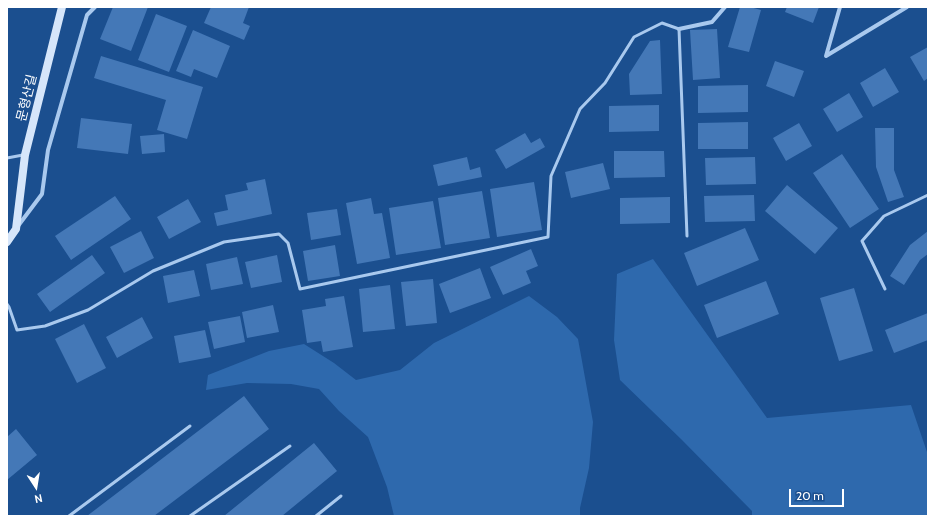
<!DOCTYPE html>
<meta charset="utf-8">
<style>
body{margin:0}
#map{position:relative;width:935px;height:523px;overflow:hidden;background:#1b4f8f;font-family:Cabin,sans-serif}
canvas{display:block}
.frame{position:absolute;inset:0;border:8px solid #fff;pointer-events:none}
.north{position:absolute;left:16px;top:467px;width:40px;height:40px;-webkit-text-stroke:3px #1b4f8f;paint-order:stroke;rotate:168deg;font-size:11px;font-weight:700;line-height:16px;text-align:center;color:#fff}
.north::after{content:'';display:block;margin:auto;width:14px;height:18px;background:#fff;clip-path:polygon(50% 0,100% 100%,50% 72%,0 100%)}
.scale{position:absolute;left:789px;top:489px;width:55px;height:18px;box-sizing:border-box;border:2px solid #fff;border-top:0;padding-left:5px;font-size:12px;line-height:14px;white-space:nowrap;color:#fff;-webkit-text-stroke:3px #1b4f8f;paint-order:stroke}
</style>
<div id="map">
<canvas width="935" height="523"></canvas>
<div class="frame"></div>
<div class="north">N</div>
<div class="scale">20 m</div>
</div>
<script>
const ctx = document.querySelector('canvas').getContext('2d');
ctx.lineJoin = 'round';
function fill(path, color) {
  ctx.fillStyle = color;
  ctx.fill(path, 'evenodd');
}
function strokePath(path, color, width, dash) {
  ctx.strokeStyle = color;
  ctx.lineWidth = width;
  ctx.lineCap = dash ? 'butt' : 'round';
  ctx.setLineDash(dash || []);
  ctx.stroke(path);
}
function write(font, color, halo, rows, align = 'center') {
  ctx.font = font + ' Cabin,"Noto Sans KR",sans-serif';
  ctx.lineWidth = 3;
  ctx.setLineDash([]);
  ctx.textBaseline = 'middle';
  ctx.strokeStyle = halo;
  ctx.fillStyle = color;
  for (const [text, x, y, turn = 0] of rows) {
    ctx.save();
    ctx.translate(x, y);
    ctx.rotate((+turn || 0) * Math.PI / 180);
    ctx.textAlign = isNaN(turn) ? turn : align;
    if (halo) ctx.strokeText(text, 0, 0);
    ctx.fillText(text, 0, 0);
    ctx.restore();
  }
}
fill(new Path2D(`
 M 653,259 L 767,418 L 911,405 L 928,455 L 928,516 L 752,516 L 752,511 L 681,439 L 620,380 L 614,340 L 617,274 Z
 M 529,296 L 557,317 L 578,339 L 593,422 L 589,468 L 580,508 L 580,516 L 394,516 L 387,487 L 368,437 L 339,411 L 319,389 L 291,384 L 247,383 L 206,390 L 208,375 L 269,351 L 304,344 L 334,363 L 356,380 L 400,370 L 434,343 Z`), '#2e69ad');
fill(new Path2D(`
 M 113,7 L 148,7 L 131,51 L 100,39 Z
 M 211,7 L 249,7 L 243,23 L 250,26 L 244,40 L 204,23 Z
 M 740,7 L 750,7 L 761,10 L 749,52 L 728,47 Z
 M 787,7 L 819,7 L 813,23 L 785,12 Z
 M 156,14 L 187,26 L 169,72 L 138,60 Z
 M 717,29 L 720,78 L 693,80 L 690,30 Z
 M 193,30 L 230,46 L 217,78 L 194,69 L 191,77 L 176,71 Z
 M 660,40 L 662,94 L 630,95 L 629,74 L 650,41 Z
 M 928,47 L 928,78 L 924,81 L 910,57 Z
 M 101,56 L 203,87 L 187,139 L 157,130 L 166,100 L 94,78 Z
 M 775,61 L 804,71 L 794,97 L 766,86 Z
 M 885,68 L 899,92 L 873,107 L 860,83 Z
 M 748,85 L 748,112 L 698,113 L 698,86 Z
 M 849,93 L 863,117 L 837,132 L 823,109 Z
 M 659,105 L 659,131 L 609,132 L 609,106 Z
 M 81,118 L 132,124 L 128,154 L 77,148 Z
 M 748,122 L 748,149 L 698,149 L 698,123 Z
 M 799,123 L 812,146 L 786,161 L 773,138 Z
 M 875,128 L 894,128 L 894,170 L 904,197 L 888,202 L 876,167 Z
 M 525,133 L 531,143 L 540,138 L 545,147 L 506,169 L 495,150 Z
 M 164,134 L 165,152 L 142,154 L 140,136 Z
 M 614,151 L 664,151 L 665,177 L 614,178 Z
 M 842,154 L 879,209 L 850,228 L 813,173 Z
 M 467,157 L 470,170 L 480,167 L 482,177 L 438,186 L 433,165 Z
 M 755,157 L 756,184 L 706,185 L 705,158 Z
 M 603,163 L 610,189 L 571,198 L 565,172 Z
 M 265,179 L 272,214 L 217,226 L 214,213 L 228,210 L 225,195 L 248,190 L 246,183 Z
 M 534,182 L 542,230 L 497,237 L 490,189 Z
 M 787,185 L 838,228 L 815,254 L 765,211 Z
 M 482,191 L 490,238 L 445,245 L 438,198 Z
 M 754,195 L 755,221 L 705,222 L 704,196 Z
 M 115,196 L 131,219 L 71,260 L 55,236 Z
 M 670,197 L 670,223 L 620,224 L 620,198 Z
 M 371,198 L 374,214 L 382,213 L 390,258 L 357,264 L 346,203 Z
 M 188,199 L 201,222 L 169,239 L 157,217 Z
 M 433,201 L 441,248 L 396,255 L 389,208 Z
 M 337,209 L 341,235 L 311,240 L 307,213 Z
 M 745,228 L 759,260 L 697,286 L 684,253 Z
 M 141,231 L 154,258 L 124,273 L 110,247 Z
 M 928,231 L 928,254 L 920,260 L 904,285 L 890,276 L 910,245 Z
 M 335,245 L 340,276 L 308,281 L 303,251 Z
 M 531,249 L 538,266 L 526,271 L 531,283 L 503,295 L 490,267 Z
 M 92,255 L 105,273 L 50,312 L 37,294 Z
 M 277,255 L 282,282 L 251,288 L 245,262 Z
 M 237,257 L 243,284 L 211,290 L 206,264 Z
 M 480,268 L 491,298 L 450,313 L 439,284 Z
 M 194,270 L 200,296 L 168,303 L 163,276 Z
 M 433,279 L 437,323 L 406,326 L 401,282 Z
 M 766,281 L 779,314 L 717,338 L 704,305 Z
 M 390,285 L 395,329 L 363,332 L 359,289 Z
 M 854,288 L 873,351 L 839,361 L 820,298 Z
 M 344,296 L 353,347 L 323,352 L 321,341 L 307,343 L 302,310 L 326,306 L 325,299 Z
 M 273,305 L 279,332 L 247,338 L 242,312 Z
 M 928,313 L 928,340 L 894,353 L 885,330 Z
 M 240,316 L 245,342 L 214,349 L 208,322 Z
 M 142,317 L 153,338 L 117,358 L 106,337 Z
 M 84,324 L 106,368 L 77,383 L 55,339 Z
 M 205,330 L 211,357 L 179,363 L 174,336 Z
 M 244,396 L 269,429 L 154,516 L 87,516 Z
 M 16,429 L 37,455 L 7,480 L 7,437 Z
 M 314,443 L 337,471 L 282,516 L 224,516 Z`), '#4478b7');
strokePath(new Path2D(`
 M 7,158 L 23,155
 M 885,289 L 862,241 L 884,216 L 928,195
 M 7,304 L 9,307 L 17,330 L 45,326 L 88,310 L 153,271 L 224,242 L 279,234 L 288,243 L 300,289 L 548,237 L 551,176 L 580,109 L 605,83 L 634,37 L 662,23 L 679,29 L 687,236
 M 69,516 L 190,426
 M 190,516 L 290,446
 M 316,516 L 341,496`), '#a9c9ee', 3);
strokePath(new Path2D(`
 M 840,7 L 826,56 L 907,7
 M 679,29 L 712,22 L 725,7
 M 18,226 L 42,194 L 48,150 L 87,15 L 95,7`), '#a9c9ee', 4);
strokePath(new Path2D(`
 M 7,242 L 16,229 L 25,155 L 62,7`), '#d6e6fa', 8);
write('13px', '#fff', '#1b4f8f', [
 ["문형산길",27,98,-76]
]);
</script>
